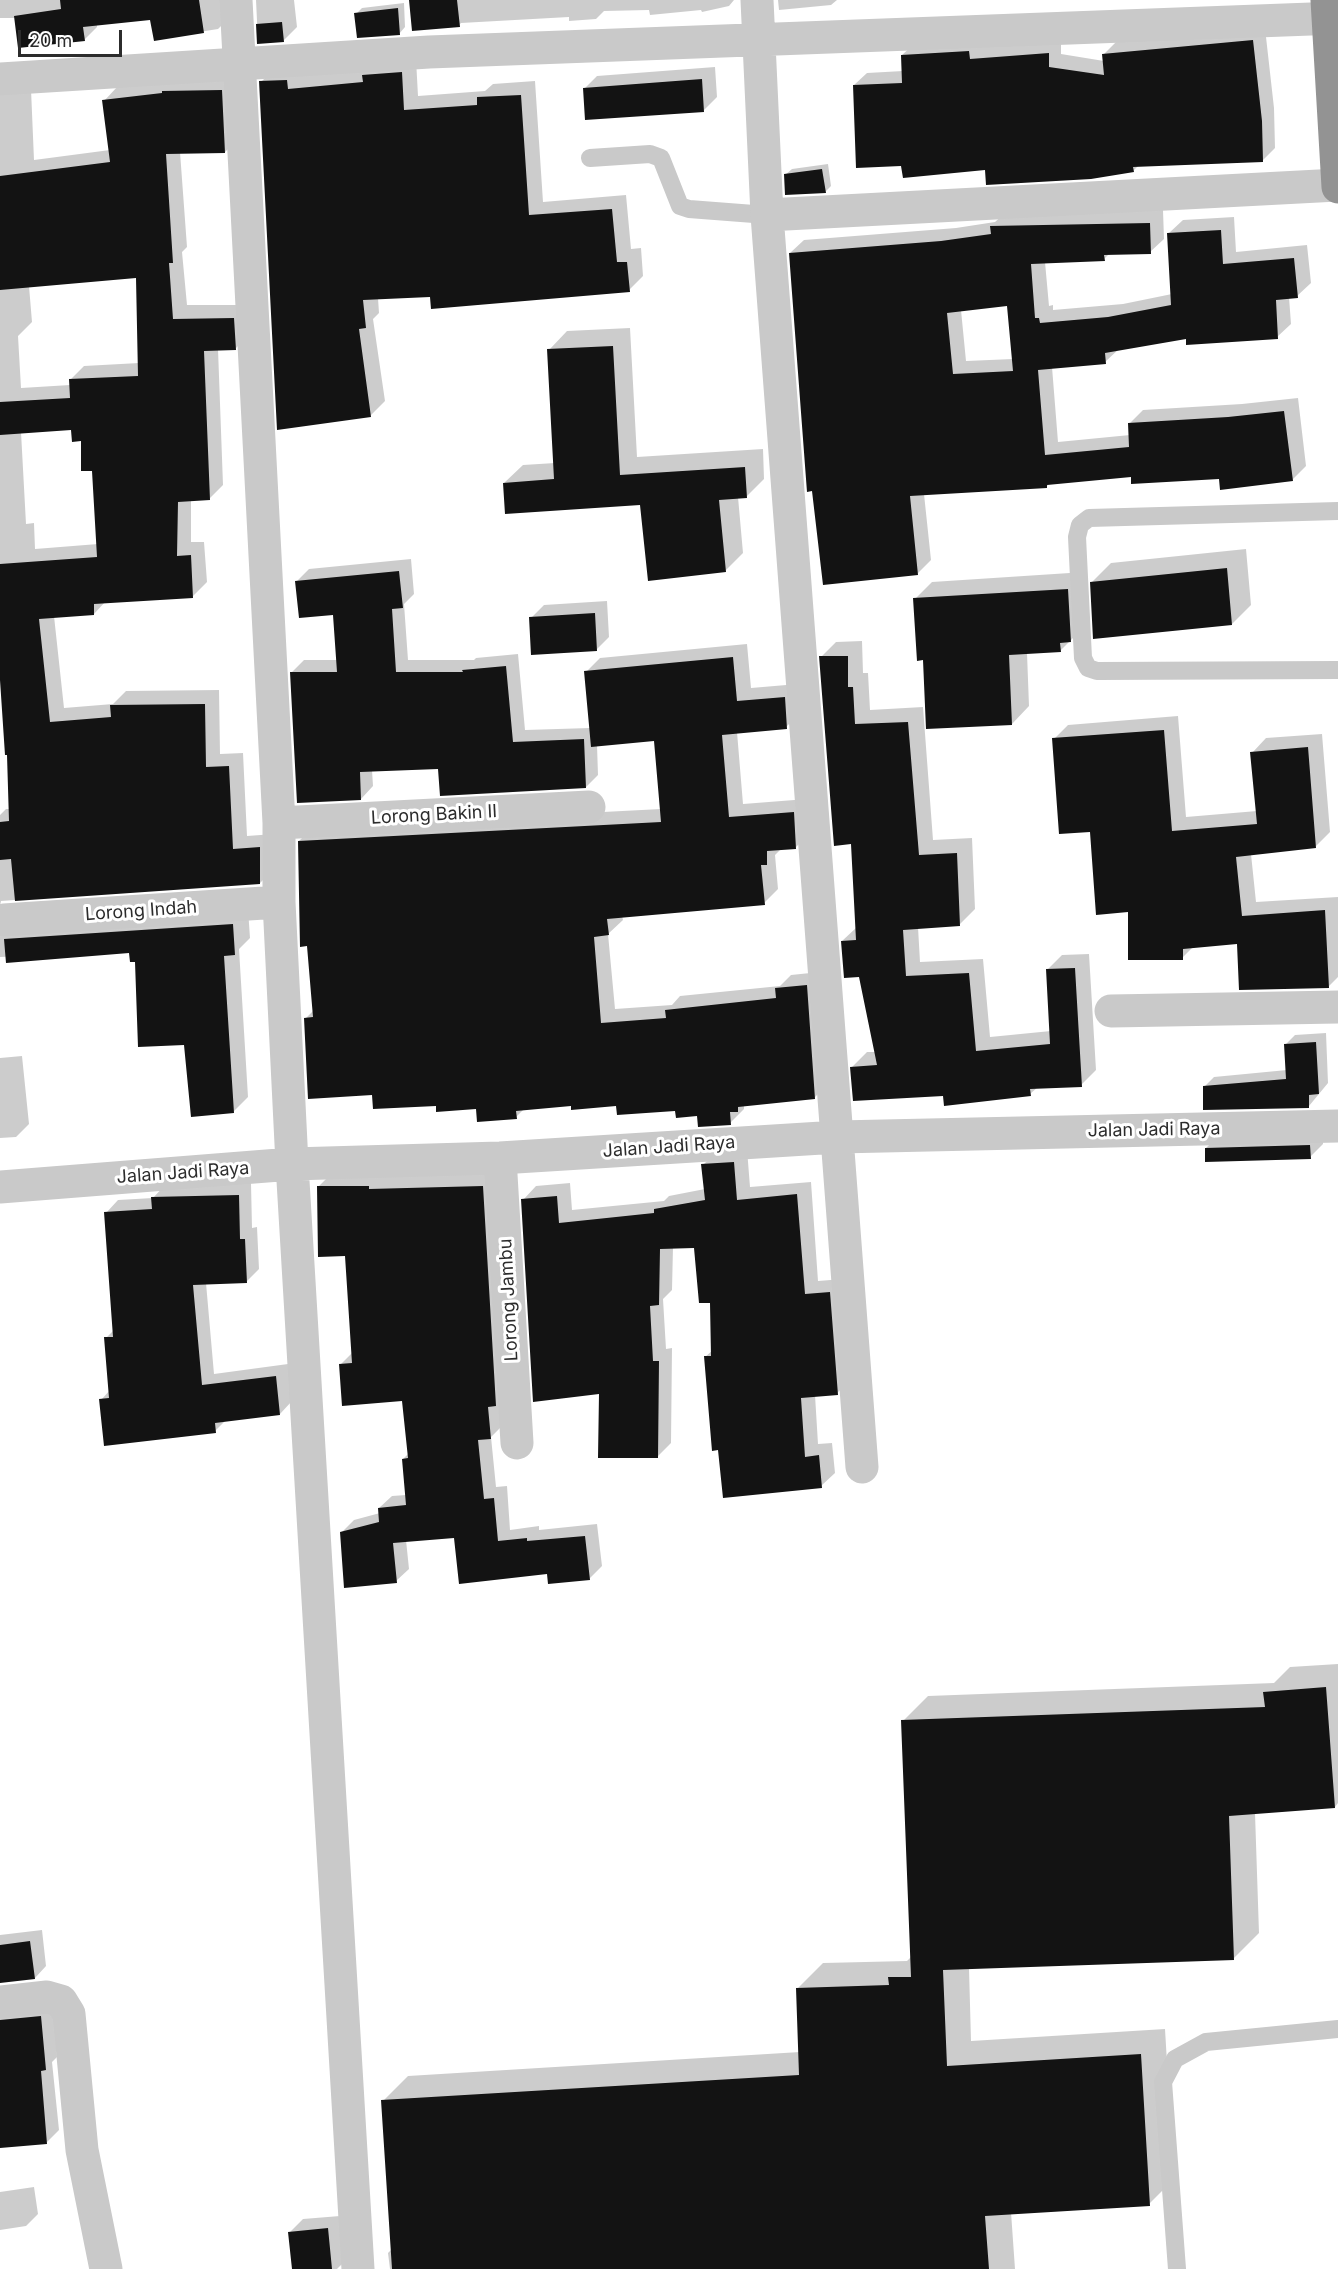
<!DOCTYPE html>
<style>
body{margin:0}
#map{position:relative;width:1338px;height:2269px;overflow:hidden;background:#fff;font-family:Inter,sans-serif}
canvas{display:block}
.scale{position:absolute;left:18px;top:30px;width:104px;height:27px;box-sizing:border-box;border:3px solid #2c2c2c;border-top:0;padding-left:8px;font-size:18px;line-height:21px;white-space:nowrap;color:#2c2c2c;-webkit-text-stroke:4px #fff;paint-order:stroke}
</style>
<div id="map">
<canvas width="1338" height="2269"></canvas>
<div class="scale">20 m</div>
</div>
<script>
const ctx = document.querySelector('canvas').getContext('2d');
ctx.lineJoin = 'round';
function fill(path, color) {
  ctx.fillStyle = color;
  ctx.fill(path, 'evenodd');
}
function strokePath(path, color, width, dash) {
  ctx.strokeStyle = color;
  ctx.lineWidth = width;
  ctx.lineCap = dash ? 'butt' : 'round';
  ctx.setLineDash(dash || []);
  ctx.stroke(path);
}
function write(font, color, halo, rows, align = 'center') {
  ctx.font = font + ' Inter,sans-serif';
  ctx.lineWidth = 6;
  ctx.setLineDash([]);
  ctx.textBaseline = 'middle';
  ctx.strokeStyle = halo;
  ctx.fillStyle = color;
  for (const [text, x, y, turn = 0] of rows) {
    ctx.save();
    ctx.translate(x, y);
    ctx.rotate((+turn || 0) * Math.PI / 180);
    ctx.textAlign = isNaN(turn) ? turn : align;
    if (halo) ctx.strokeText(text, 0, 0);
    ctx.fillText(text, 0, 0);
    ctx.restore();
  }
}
fill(new Path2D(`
 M 0,0 L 231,0 L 232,15 L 218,29 L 155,39 L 152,18 L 97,24 L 97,27 L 84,40 L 16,18 L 0,18 Z
 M 256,0 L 294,0 L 297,27 L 283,41 L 258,42 Z
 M 410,0 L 734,0 L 729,6 L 702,12 L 701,10 L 650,15 L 649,10 L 604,11 L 596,19 L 569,21 L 569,17 L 461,23 L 459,25 Z
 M 778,0 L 837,0 L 831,5 L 779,10 Z
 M 404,3 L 405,27 L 399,34 L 356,14 L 362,8 Z
 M 1265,28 L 1274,108 L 1275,148 L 1263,160 L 1138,166 L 1133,171 L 986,169 L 903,164 L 854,85 L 867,73 L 903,71 L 902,55 L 915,43 L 1061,41 L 1061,54 L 1104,61 L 1104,54 L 1116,42 Z
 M 416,59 L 418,96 L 485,91 L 493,84 L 535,81 L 543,202 L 626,195 L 631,249 L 641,248 L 643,276 L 629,290 L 378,298 L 379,313 L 373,319 L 385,401 L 370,416 L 261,82 L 275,68 Z
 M 715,67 L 717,97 L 704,110 L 584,89 L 597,76 Z
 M 236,77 L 239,138 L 225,152 L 180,152 L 187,247 L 182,252 L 187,305 L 247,305 L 249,335 L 235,349 L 218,349 L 223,485 L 209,499 L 191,500 L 191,542 L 204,542 L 207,582 L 193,596 L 105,602 L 94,614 L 54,616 L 64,708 L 113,704 L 126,691 L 219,690 L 220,754 L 243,753 L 247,836 L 274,834 L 274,869 L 260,883 L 1,901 L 0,906 L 248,909 L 250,938 L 239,949 L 248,1097 L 233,1112 L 186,1043 L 131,952 L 0,957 L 0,815 L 6,809 L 11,809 L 9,754 L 0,666 L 0,91 L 31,89 L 34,160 L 110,150 L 104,101 L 118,86 ZM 137,276 L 139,363 L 84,366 L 70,380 L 70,385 L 21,388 L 18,336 L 32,322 L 29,286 ZM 73,428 L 82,439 L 93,469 L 98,544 L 35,549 L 34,523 L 26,524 L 21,432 Z
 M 828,164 L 831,186 L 825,192 L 785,175 L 792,169 Z
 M 1163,210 L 1164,239 L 1150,252 L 1110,253 L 1104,259 L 1045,262 L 1049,306 L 1053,305 L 1053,310 L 1123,304 L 1172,294 L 1169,233 L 1183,220 L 1234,217 L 1236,252 L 1307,245 L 1311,283 L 1297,296 L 1289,297 L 1291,324 L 1277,337 L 1187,337 L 1119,349 L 1105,362 L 1052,367 L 1058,442 L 1130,435 L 1130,423 L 1143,410 L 1242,404 L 1298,398 L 1306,466 L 1292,480 L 1132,475 L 1050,483 L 1046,487 L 924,494 L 931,560 L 917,574 L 790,253 L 804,240 L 956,228 L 995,222 L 1005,213 ZM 1009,304 L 1013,359 L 966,361 L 961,310 Z
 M 630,328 L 637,457 L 763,449 L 764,479 L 746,497 L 738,497 L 743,553 L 725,571 L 641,504 L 504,483 L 523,465 L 555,463 L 549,350 L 567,331 Z
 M 1246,549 L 1251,605 L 1232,624 L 1092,582 L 1111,563 Z
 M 411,559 L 414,594 L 404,604 L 408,660 L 474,660 L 476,658 L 518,654 L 525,730 L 590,728 L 586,672 L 600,658 L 747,644 L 751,688 L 798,684 L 800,713 L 786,727 L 737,732 L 743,804 L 807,799 L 810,833 L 796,847 L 782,848 L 775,855 L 778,889 L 764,903 L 622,916 L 623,920 L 608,934 L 615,1009 L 672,1005 L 680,996 L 780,986 L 791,975 L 820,972 L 829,1083 L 815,1097 L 744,1105 L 744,1109 L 730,1123 L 677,1109 L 618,1104 L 572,1104 L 525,1108 L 516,1117 L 477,1108 L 373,1094 L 305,1019 L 314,1010 L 299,841 L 313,827 L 661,809 L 655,739 L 597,745 L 598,775 L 586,787 L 440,767 L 372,770 L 373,786 L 361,799 L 291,673 L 304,660 L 337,660 L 334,613 L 297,581 L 309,569 Z
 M 1085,572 L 1088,623 L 1060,651 L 1027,653 L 1029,706 L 1012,724 L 924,659 L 915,599 L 932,582 Z
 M 607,601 L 609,637 L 596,650 L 531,618 L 544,605 Z
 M 862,641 L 863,673 L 868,673 L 870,710 L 923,707 L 933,840 L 972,838 L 975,909 L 960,924 L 918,927 L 920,962 L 983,959 L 990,1037 L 1051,1031 L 1047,970 L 1062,955 L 1089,954 L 1096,1070 L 1081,1085 L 1038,1087 L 1030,1094 L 944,1095 L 852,1067 L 867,1052 L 876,1052 L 860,975 L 842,941 L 857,927 L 852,843 L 821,657 L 836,642 Z
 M 1178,716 L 1186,817 L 1257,811 L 1252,753 L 1266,738 L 1322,734 L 1330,832 L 1316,846 L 1251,854 L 1256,902 L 1338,897 L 1338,977 L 1328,987 L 1239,942 L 1194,946 L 1182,958 L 1129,911 L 1091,830 L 1054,739 L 1068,725 Z
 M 1326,1033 L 1328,1083 L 1309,1106 L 1204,1087 L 1214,1077 L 1287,1070 L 1285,1045 L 1295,1035 Z
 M 22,1056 L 29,1124 L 16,1137 L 0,1138 L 0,1058 Z
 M 1323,1133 L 1323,1144 L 1310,1157 L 1206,1148 L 1219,1135 Z
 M 747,1149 L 750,1187 L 811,1182 L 818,1281 L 843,1279 L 851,1380 L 837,1393 L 815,1395 L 818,1444 L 832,1443 L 835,1473 L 821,1486 L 719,1449 L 705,1357 L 713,1350 L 712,1301 L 696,1246 L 673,1247 L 672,1290 L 663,1299 L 666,1349 L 672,1348 L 671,1443 L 657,1457 L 600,1393 L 523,1200 L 536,1186 L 570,1183 L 572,1210 L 664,1201 L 669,1196 L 705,1189 L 703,1165 L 717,1151 Z
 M 331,1174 L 495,1175 L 503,1425 L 491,1437 L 496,1487 L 507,1486 L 510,1530 L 539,1526 L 539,1530 L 597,1524 L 602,1566 L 589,1579 L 548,1572 L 455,1536 L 406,1540 L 409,1569 L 396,1581 L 341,1533 L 354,1520 L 380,1513 L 379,1508 L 392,1496 L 406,1495 L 403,1459 L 409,1453 L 403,1399 L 341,1364 L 353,1352 L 346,1255 L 318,1187 Z
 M 251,1183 L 252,1228 L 257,1227 L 259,1269 L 246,1282 L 206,1283 L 214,1374 L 288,1364 L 292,1401 L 280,1414 L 226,1420 L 215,1431 L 101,1400 L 110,1390 L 106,1338 L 114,1330 L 106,1213 L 118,1200 L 153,1198 L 165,1185 Z
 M 1338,1664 L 1338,1803 L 1335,1807 L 1255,1813 L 1259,1933 L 1234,1958 L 969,1968 L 971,2041 L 1165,2029 L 1174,2179 L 1149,2204 L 1011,2212 L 1015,2269 L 390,2269 L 388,2253 L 392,2249 L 383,2101 L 408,2076 L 800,2052 L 798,1988 L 823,1963 L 907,1961 L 911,1957 L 903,1721 L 928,1696 L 1274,1683 L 1290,1667 Z
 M 42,1930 L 46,1966 L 35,1978 L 0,1982 L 0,1935 Z
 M 0,2004 L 53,2005 L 57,2057 L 52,2062 L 59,2130 L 47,2142 L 0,2147 Z
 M 34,2187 L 38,2214 L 26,2226 L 0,2230 L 0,2192 Z
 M 340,2216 L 345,2261 L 337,2269 L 294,2269 L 290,2232 L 303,2219 Z`), '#0003');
fill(new Path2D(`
 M 60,0 L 199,0 L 204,33 L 154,41 L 150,20 L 83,27 L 85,41 L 18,48 L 14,16 L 61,9 Z
 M 409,0 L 457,0 L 460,27 L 412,31 Z
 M 398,8 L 400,35 L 357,38 L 354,13 Z
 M 282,22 L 284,42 L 257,44 L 256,24 Z
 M 1253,40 L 1262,121 L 1263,162 L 1133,167 L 1134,172 L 1091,179 L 986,185 L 985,170 L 903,178 L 901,166 L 856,168 L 853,85 L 902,83 L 901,55 L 969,51 L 970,59 L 1049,53 L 1049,67 L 1104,75 L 1102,54 Z
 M 402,72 L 404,110 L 477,105 L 477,97 L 521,95 L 529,215 L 612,209 L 617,262 L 627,262 L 630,292 L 431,309 L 430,297 L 363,300 L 366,328 L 359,329 L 371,417 L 277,430 L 259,81 L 287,80 L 288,89 L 363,82 L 362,75 Z
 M 702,79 L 704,112 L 585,120 L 583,88 Z
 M 222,90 L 225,153 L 166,154 L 173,263 L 169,263 L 173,319 L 234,318 L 236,350 L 204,351 L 210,500 L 178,502 L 177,556 L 191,555 L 193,598 L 94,604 L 94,615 L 39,619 L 50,722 L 111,717 L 110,705 L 205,704 L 206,767 L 229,766 L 233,849 L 260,847 L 260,884 L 15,901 L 11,859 L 0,860 L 0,822 L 9,821 L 7,755 L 5,755 L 0,680 L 0,564 L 97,557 L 92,471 L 81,471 L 81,441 L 72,442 L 71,430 L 0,435 L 0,402 L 70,398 L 69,379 L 138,376 L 136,278 L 0,290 L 0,176 L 110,162 L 102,100 L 162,93 L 162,91 Z
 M 822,169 L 826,193 L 785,195 L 784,174 Z
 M 1150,223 L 1151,254 L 1104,255 L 1105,261 L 1031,264 L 1035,318 L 1039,318 L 1040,323 L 1108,317 L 1171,305 L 1167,233 L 1221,230 L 1223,264 L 1294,258 L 1298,298 L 1276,300 L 1278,339 L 1186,345 L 1186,339 L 1105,353 L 1106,364 L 1038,370 L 1045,455 L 1129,447 L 1128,423 L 1228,417 L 1284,411 L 1293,481 L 1220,490 L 1219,479 L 1131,484 L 1131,477 L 1047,485 L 1047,488 L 910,496 L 918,575 L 823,585 L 812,491 L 807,492 L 789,253 L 941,241 L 991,234 L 990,226 ZM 1007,306 L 1013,371 L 953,374 L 947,313 Z
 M 613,346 L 620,475 L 745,467 L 747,498 L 719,500 L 726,572 L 648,581 L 640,505 L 505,514 L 503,483 L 554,479 L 547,349 Z
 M 1227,568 L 1232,625 L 1093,639 L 1090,582 Z
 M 399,571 L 403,608 L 392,609 L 396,672 L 463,672 L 462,670 L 506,666 L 513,742 L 584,739 L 586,788 L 440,796 L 438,769 L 360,772 L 361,800 L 297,803 L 290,672 L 337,672 L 333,615 L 299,618 L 295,581 Z
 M 1068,589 L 1071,642 L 1060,643 L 1061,652 L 1009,655 L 1012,725 L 926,729 L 923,660 L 917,661 L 913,598 Z
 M 595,613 L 597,651 L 531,655 L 529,617 Z
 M 819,656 L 848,656 L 848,687 L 853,687 L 855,724 L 908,722 L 919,855 L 957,853 L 960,926 L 903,930 L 906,976 L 969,973 L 976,1051 L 1050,1044 L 1046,969 L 1075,968 L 1082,1087 L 1030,1089 L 1031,1096 L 944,1106 L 943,1096 L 853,1101 L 850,1067 L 877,1065 L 859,977 L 844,978 L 841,941 L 856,940 L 851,844 L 834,846 Z
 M 733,657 L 737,701 L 785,697 L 787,729 L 722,735 L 729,817 L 794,812 L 796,849 L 767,851 L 767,865 L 761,865 L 765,905 L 607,919 L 609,935 L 594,937 L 601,1023 L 666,1018 L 665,1010 L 776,998 L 775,988 L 807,985 L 815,1099 L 738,1107 L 738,1112 L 730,1112 L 731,1125 L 698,1127 L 697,1116 L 676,1118 L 675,1111 L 617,1115 L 616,1106 L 571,1110 L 571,1106 L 516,1111 L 517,1119 L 477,1122 L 476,1109 L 436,1112 L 436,1106 L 373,1109 L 372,1095 L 308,1099 L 304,1018 L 313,1017 L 307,946 L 300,947 L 298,841 L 661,822 L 654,741 L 591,747 L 584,671 Z
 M 1164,730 L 1172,831 L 1257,824 L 1250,752 L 1308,747 L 1316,848 L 1236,857 L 1242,916 L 1325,910 L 1329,988 L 1239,990 L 1237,944 L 1183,949 L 1183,960 L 1128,960 L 1128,912 L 1096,915 L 1090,832 L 1059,834 L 1052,738 Z
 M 233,924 L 235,955 L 224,956 L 234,1113 L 191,1117 L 184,1045 L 138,1047 L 135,962 L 130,962 L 129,953 L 6,963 L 4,939 Z
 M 1316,1042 L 1319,1094 L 1309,1095 L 1309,1108 L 1203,1110 L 1203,1086 L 1286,1079 L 1284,1044 Z
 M 1310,1145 L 1311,1159 L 1205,1162 L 1205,1148 Z
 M 734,1162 L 737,1200 L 797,1194 L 805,1294 L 830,1292 L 838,1395 L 801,1398 L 805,1457 L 819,1455 L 822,1488 L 723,1498 L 718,1450 L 712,1451 L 704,1356 L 711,1356 L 710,1303 L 699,1303 L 694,1248 L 660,1249 L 659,1305 L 650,1306 L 653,1361 L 659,1361 L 658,1458 L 598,1458 L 599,1394 L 533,1402 L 521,1199 L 557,1196 L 559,1223 L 654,1213 L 654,1209 L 705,1200 L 701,1164 Z
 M 317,1186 L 369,1186 L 369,1189 L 483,1186 L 496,1406 L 488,1407 L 491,1439 L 478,1440 L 484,1499 L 494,1498 L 498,1541 L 527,1538 L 527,1541 L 585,1536 L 590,1580 L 548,1584 L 547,1574 L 459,1584 L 454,1538 L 393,1543 L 397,1583 L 344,1588 L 340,1532 L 379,1522 L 378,1508 L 406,1505 L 402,1459 L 408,1458 L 402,1401 L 342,1406 L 339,1364 L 352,1363 L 345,1256 L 318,1257 Z
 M 239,1195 L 240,1239 L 245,1239 L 247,1283 L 193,1285 L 202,1385 L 276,1376 L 280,1415 L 215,1423 L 216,1433 L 104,1446 L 99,1399 L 109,1398 L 104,1337 L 113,1337 L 104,1212 L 152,1209 L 151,1197 Z
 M 1326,1687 L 1335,1808 L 1229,1816 L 1234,1960 L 943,1970 L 947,2066 L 1141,2054 L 1150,2206 L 985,2216 L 989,2269 L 392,2269 L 381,2100 L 799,2075 L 796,1988 L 889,1985 L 888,1977 L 911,1977 L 901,1720 L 1265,1707 L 1263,1692 Z
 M 30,1941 L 35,1979 L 0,1983 L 0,1945 Z
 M 41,2016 L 46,2070 L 41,2071 L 47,2144 L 0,2148 L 0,2020 Z
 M 328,2228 L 332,2269 L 292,2269 L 288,2232 Z`), '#131313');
strokePath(new Path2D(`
 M 590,158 L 650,154 L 661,158 L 680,206 L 689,209 L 767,215
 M 1338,511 L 1089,518 L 1080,525 L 1077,537 L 1083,658 L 1088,668 L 1097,671 L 1338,670
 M 1177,2269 L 1163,2082 L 1175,2059 L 1206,2042 L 1338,2029`), '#c9c9c9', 18);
strokePath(new Path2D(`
 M 236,0 L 279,823 L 279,902 L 292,1164 L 358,2269
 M 757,0 L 767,215 L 862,1467
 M 0,79 L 429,52 L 1338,18
 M 767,215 L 1338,185
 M 279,823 L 589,807
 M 4,920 L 279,902
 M 1111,1011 L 1338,1007
 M 500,1158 L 517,1443
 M 0,1187 L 292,1164 L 500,1158 L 838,1137 L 1338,1126
 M 0,2002 L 47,1997 L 61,2001 L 69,2014 L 82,2150 L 106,2269`), '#c9c9c9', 33);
strokePath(new Path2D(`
 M 1327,0 L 1338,187`), '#939393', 33);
write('18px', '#2c2c2c', '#fff', [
 ["Lorong Bakin II",434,815,-3],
 ["Lorong Indah",141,911,-4],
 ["Jalan Jadi Raya",1154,1130,-1],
 ["Jalan Jadi Raya",669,1147,-4],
 ["Jalan Jadi Raya",183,1173,-4],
 ["Lorong Jambu",509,1300,-93]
]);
</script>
